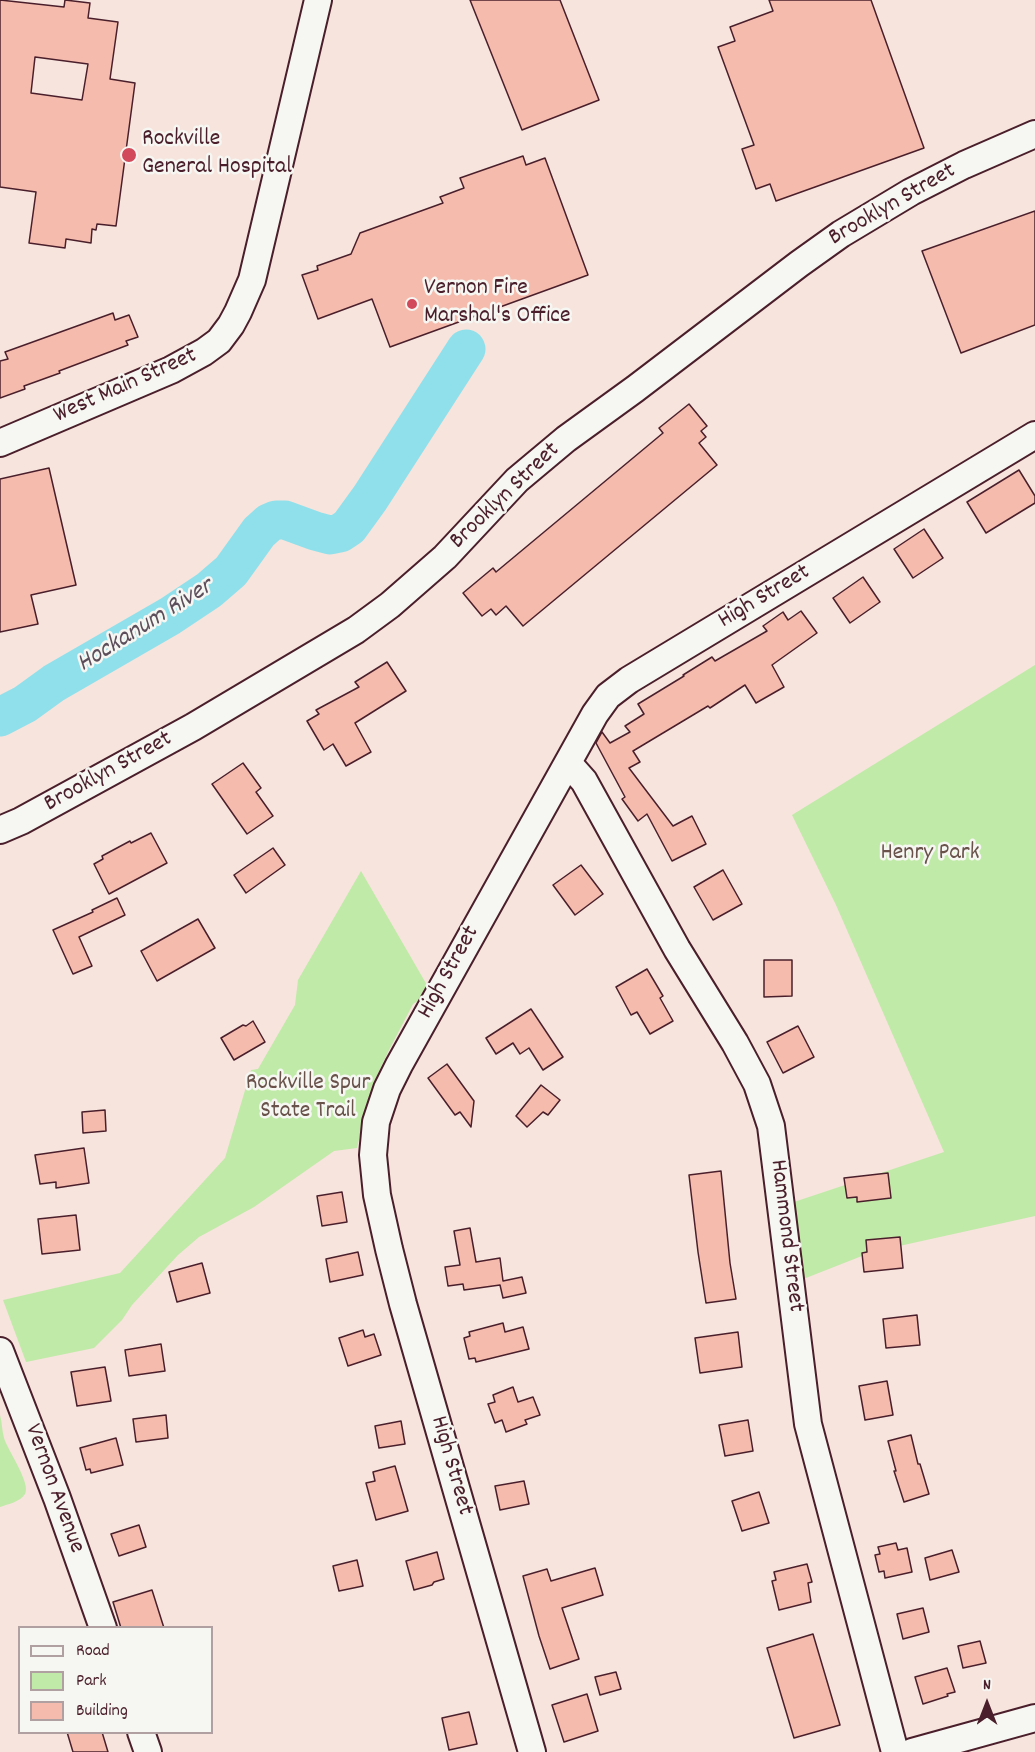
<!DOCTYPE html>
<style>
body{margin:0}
#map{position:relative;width:1035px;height:1752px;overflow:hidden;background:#f6e4dd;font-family:Dekko,sans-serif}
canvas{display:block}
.legend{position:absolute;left:18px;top:1626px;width:195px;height:108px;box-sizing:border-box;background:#f6f6f2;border:2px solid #b1a0a2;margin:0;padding:8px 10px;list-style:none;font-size:18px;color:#4a1f2b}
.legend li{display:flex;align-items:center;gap:12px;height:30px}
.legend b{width:30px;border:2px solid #b1a0a2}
.north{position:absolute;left:957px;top:1674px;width:60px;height:60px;-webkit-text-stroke:4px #f6f6f2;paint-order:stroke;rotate:0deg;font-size:16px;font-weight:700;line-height:24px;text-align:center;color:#4a1f2b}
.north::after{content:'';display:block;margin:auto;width:21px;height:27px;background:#4a1f2b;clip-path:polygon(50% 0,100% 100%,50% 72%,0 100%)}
</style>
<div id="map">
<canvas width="1035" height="1752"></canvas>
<ul class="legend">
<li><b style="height:8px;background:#f6f6f2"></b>Road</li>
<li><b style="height:16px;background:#c0eaa7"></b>Park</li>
<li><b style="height:16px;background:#f5bbad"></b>Building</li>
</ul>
<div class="north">N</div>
</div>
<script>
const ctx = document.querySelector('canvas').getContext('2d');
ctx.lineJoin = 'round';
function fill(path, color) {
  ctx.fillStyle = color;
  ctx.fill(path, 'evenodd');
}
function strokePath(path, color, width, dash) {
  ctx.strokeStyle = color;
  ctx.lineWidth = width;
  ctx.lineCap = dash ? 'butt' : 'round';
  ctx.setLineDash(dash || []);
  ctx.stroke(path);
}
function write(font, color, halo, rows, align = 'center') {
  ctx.font = font + ' Dekko,sans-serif';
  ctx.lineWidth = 5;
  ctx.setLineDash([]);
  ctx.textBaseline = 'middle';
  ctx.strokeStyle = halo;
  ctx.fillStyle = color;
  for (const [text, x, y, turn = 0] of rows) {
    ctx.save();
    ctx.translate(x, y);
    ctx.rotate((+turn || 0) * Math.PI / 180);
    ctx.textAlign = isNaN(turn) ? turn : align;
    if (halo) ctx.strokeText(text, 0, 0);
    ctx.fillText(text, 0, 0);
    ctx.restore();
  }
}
fill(new Path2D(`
 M 1035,665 L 1035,1216 L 872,1252 L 783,1287 L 776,1208 L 944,1152 L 836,905 L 792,815 Z
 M 361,871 L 431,992 L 413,1004 L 388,1052 L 377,1076 L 366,1108 L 357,1148 L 334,1151 L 254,1207 L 199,1237 L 178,1255 L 132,1305 L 122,1320 L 94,1348 L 26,1362 L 3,1300 L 120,1273 L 225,1158 L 251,1070 L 258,1069 L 295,1005 L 298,980 Z
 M 0,1415 C 2,1422 2,1431 4,1438 C 8,1451 31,1483 25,1494 C 20,1502 8,1504 0,1507 Z`), '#c0eaa7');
strokePath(new Path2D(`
 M 0,717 L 25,704 L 54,683 L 170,616 L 209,590 L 231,571 L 259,532 L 269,523 L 276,520 L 285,520 L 315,531 L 330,535 L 340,533 L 349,527 L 370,498 L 466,349`), '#90e0eb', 39);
const building = new Path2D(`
 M 0,0 L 64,7 L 65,0 L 90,3 L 88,18 L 118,22 L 110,79 L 135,83 L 116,226 L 97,224 L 96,230 L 92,229 L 91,243 L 66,239 L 65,248 L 29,243 L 36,192 L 0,187 ZM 35,57 L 88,64 L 82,100 L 31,93 Z
 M 470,0 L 560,0 L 599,100 L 522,130 Z
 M 769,0 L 871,0 L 924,148 L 776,201 L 770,184 L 756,189 L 742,149 L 754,145 L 718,47 L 735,41 L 730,27 L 773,11 Z
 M 523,156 L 526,165 L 545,158 L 588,275 L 390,347 L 372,299 L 318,319 L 302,275 L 318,270 L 317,266 L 351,254 L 360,233 L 443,203 L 440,197 L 464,188 L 460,178 Z
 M 1035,211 L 1035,325 L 961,353 L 922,251 Z
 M 113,313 L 115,320 L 129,315 L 138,337 L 126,341 L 128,345 L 59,371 L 60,373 L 24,386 L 25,389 L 0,398 L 0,361 L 8,359 L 5,352 Z
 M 689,404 L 707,426 L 701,431 L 706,437 L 699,443 L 717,465 L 523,626 L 506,606 L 496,615 L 491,609 L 482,616 L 463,593 L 493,568 L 496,572 L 663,433 L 659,428 Z
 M 49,468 L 76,585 L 31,595 L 38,624 L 0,632 L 0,479 Z
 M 1019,470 L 1035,496 L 1035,503 L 986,533 L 967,502 Z
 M 924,529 L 943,558 L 913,578 L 894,549 Z
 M 863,577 L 880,602 L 850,623 L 833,598 Z
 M 801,611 L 817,633 L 772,665 L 784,687 L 756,703 L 745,685 L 710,708 L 708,706 L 633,751 L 640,762 L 629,768 L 673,826 L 692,816 L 706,844 L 672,861 L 647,814 L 638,821 L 622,799 L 625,797 L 596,743 L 602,732 L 610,743 L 630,732 L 625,726 L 644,714 L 638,704 L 684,676 L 683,675 L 712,657 L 715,661 L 767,631 L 763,626 L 783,612 L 788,620 Z
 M 387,662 L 406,691 L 355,723 L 371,752 L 346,766 L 333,744 L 324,750 L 307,721 L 319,714 L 316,710 L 359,687 L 355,682 Z
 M 243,763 L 261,788 L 256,792 L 273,816 L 247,834 L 212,784 Z
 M 151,833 L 167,863 L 109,894 L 94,864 L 103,859 L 102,856 L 130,841 L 131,843 Z
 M 273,848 L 285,865 L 246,893 L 234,875 Z
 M 581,865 L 603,894 L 575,915 L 553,885 Z
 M 723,870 L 742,904 L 713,920 L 694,887 Z
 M 117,898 L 125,915 L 79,937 L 92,966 L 73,974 L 53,930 L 93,912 L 92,910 Z
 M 198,919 L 215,948 L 157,981 L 141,951 Z
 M 764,960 L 792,960 L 792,996 L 764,997 Z
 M 647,969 L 663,996 L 660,998 L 673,1021 L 650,1034 L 637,1012 L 631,1015 L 616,987 Z
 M 531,1009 L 563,1057 L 543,1070 L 529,1048 L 520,1054 L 513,1043 L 496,1054 L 486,1038 Z
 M 253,1021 L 265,1042 L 234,1060 L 221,1038 L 243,1025 L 246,1026 Z
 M 798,1026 L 814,1057 L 783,1073 L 767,1042 Z
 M 447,1064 L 474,1101 L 471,1127 L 460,1112 L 455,1115 L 428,1078 Z
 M 541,1085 L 560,1100 L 548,1115 L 543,1112 L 527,1127 L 516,1116 Z
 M 105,1110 L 106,1131 L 83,1133 L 82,1112 Z
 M 84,1148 L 89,1183 L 56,1188 L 56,1182 L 40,1184 L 35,1155 Z
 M 721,1171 L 730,1263 L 736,1299 L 706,1303 L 698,1252 L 689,1175 Z
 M 888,1173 L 891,1198 L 857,1202 L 857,1197 L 847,1198 L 844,1178 Z
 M 342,1192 L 347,1222 L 322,1226 L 317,1196 Z
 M 76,1215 L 80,1250 L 42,1254 L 38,1219 Z
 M 470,1228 L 476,1262 L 500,1258 L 503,1281 L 522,1277 L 526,1293 L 503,1298 L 500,1285 L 464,1290 L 463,1284 L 448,1286 L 445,1267 L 460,1265 L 454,1231 Z
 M 900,1237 L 903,1268 L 864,1272 L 862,1253 L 867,1252 L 866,1240 Z
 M 358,1252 L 363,1275 L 330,1282 L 326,1259 Z
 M 202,1263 L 210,1293 L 177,1302 L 169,1272 Z
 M 917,1315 L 920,1345 L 886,1348 L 883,1319 Z
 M 503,1323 L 505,1332 L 523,1327 L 529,1349 L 476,1362 L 475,1358 L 469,1359 L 464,1338 L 470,1336 L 469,1332 Z
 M 363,1330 L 365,1337 L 374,1334 L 381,1355 L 348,1366 L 339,1338 Z
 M 738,1332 L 742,1367 L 700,1373 L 695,1338 Z
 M 161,1344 L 165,1371 L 129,1376 L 125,1350 Z
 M 105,1367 L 111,1401 L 77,1406 L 71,1372 Z
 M 887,1381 L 893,1415 L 865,1420 L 859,1386 Z
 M 513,1387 L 518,1402 L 533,1397 L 540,1415 L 525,1420 L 527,1424 L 506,1432 L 502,1420 L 495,1423 L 488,1404 L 495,1402 L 493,1395 Z
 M 166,1415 L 168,1438 L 136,1442 L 133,1419 Z
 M 748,1420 L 753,1451 L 725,1456 L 719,1425 Z
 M 401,1421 L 405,1444 L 379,1448 L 375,1426 Z
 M 911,1435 L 918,1464 L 920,1464 L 929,1494 L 904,1502 L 894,1471 L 896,1471 L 888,1441 Z
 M 116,1438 L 123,1465 L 91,1473 L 90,1469 L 86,1470 L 80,1448 Z
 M 395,1466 L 408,1511 L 376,1520 L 366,1483 L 375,1481 L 373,1472 Z
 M 524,1481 L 529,1504 L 500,1510 L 495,1486 Z
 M 759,1492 L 769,1523 L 742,1531 L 732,1501 Z
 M 139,1525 L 146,1547 L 119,1556 L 111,1534 Z
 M 896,1543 L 898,1550 L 907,1548 L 912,1572 L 885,1578 L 884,1571 L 879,1572 L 875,1555 L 880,1554 L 878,1547 Z
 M 952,1550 L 959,1572 L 930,1580 L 925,1558 Z
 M 437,1552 L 444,1579 L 434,1582 L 432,1585 L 414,1590 L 406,1561 Z
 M 357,1560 L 363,1586 L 339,1591 L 333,1566 Z
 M 807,1564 L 812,1582 L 808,1583 L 811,1602 L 779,1610 L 772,1581 L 776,1580 L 774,1572 Z
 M 595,1568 L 603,1595 L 562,1608 L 579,1659 L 550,1669 L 539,1636 L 523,1576 L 547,1569 L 551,1581 Z
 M 152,1590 L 164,1628 L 121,1628 L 113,1602 Z
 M 923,1608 L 929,1632 L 903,1639 L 897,1614 Z
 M 813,1634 L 840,1725 L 794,1738 L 767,1648 Z
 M 980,1641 L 986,1663 L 963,1668 L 958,1646 Z
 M 947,1668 L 955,1692 L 947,1694 L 948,1696 L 923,1704 L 915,1677 Z
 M 616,1672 L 621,1689 L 600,1695 L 595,1677 Z
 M 587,1694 L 598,1731 L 564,1742 L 552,1705 Z
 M 469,1712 L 477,1744 L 449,1750 L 442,1718 Z
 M 67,1732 L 102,1732 L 108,1752 L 73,1752 Z`);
fill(building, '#f5bbad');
strokePath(building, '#4a1f2b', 1.5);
const minor = new Path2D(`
 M 0,443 L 171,370 L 204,352 L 219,341 L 231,325 L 238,312 L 252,280 L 318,0
 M 568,763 L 584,781 L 677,949 L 735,1043 L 757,1084 L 771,1126 L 808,1424 L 895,1752
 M 0,830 L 21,821 L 193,727 L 356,630 L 390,605 L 445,557 L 517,480 L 566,439 L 635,389 L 799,264 L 841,234 L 911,192 L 964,165 L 1035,134
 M 0,1351 L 57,1498 L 103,1628
 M 141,1732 L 148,1752
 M 532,1752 L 403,1304 L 389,1249 L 377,1195 L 373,1155 L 376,1122 L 387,1089 L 399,1065 L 595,714 L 608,696 L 629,680 L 1035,435
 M 912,1752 L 1035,1718`);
strokePath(minor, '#4a1f2b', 30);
strokePath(minor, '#f6f6f2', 26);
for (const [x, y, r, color] of [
 [129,155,8,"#d1495b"],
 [412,304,6,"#d1495b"]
]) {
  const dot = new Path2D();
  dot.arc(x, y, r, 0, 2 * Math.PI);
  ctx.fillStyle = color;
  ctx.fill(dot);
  strokePath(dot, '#f6f6f2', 2);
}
write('24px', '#4a1f2b', '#f6f6f2', [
 ["Rockville",142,141],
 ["General Hospital",142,169],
 ["Vernon Fire",424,290],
 ["Marshal's Office",424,318]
], 'left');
write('24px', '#4a1f2b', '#f6f6f2', [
 ["Brooklyn Street",893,206,-30],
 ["West Main Street",126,387,-24],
 ["Brooklyn Street",506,497,-44],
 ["High Street",765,598,-31],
 ["Brooklyn Street",109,773,-29],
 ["High Street",450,973,-61],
 ["Hammond Street",785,1236,83],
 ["High Street",450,1466,74],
 ["Vernon Avenue",53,1489,70]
]);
write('24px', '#68524a', '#f6f6f2', [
 ["Henry Park",930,855],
 ["Rockville Spur",308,1085],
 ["State Trail",308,1113]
]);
write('italic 26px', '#5c4f5b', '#f6f6f2', [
 ["Hockanum River",146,627,-32]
]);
</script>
